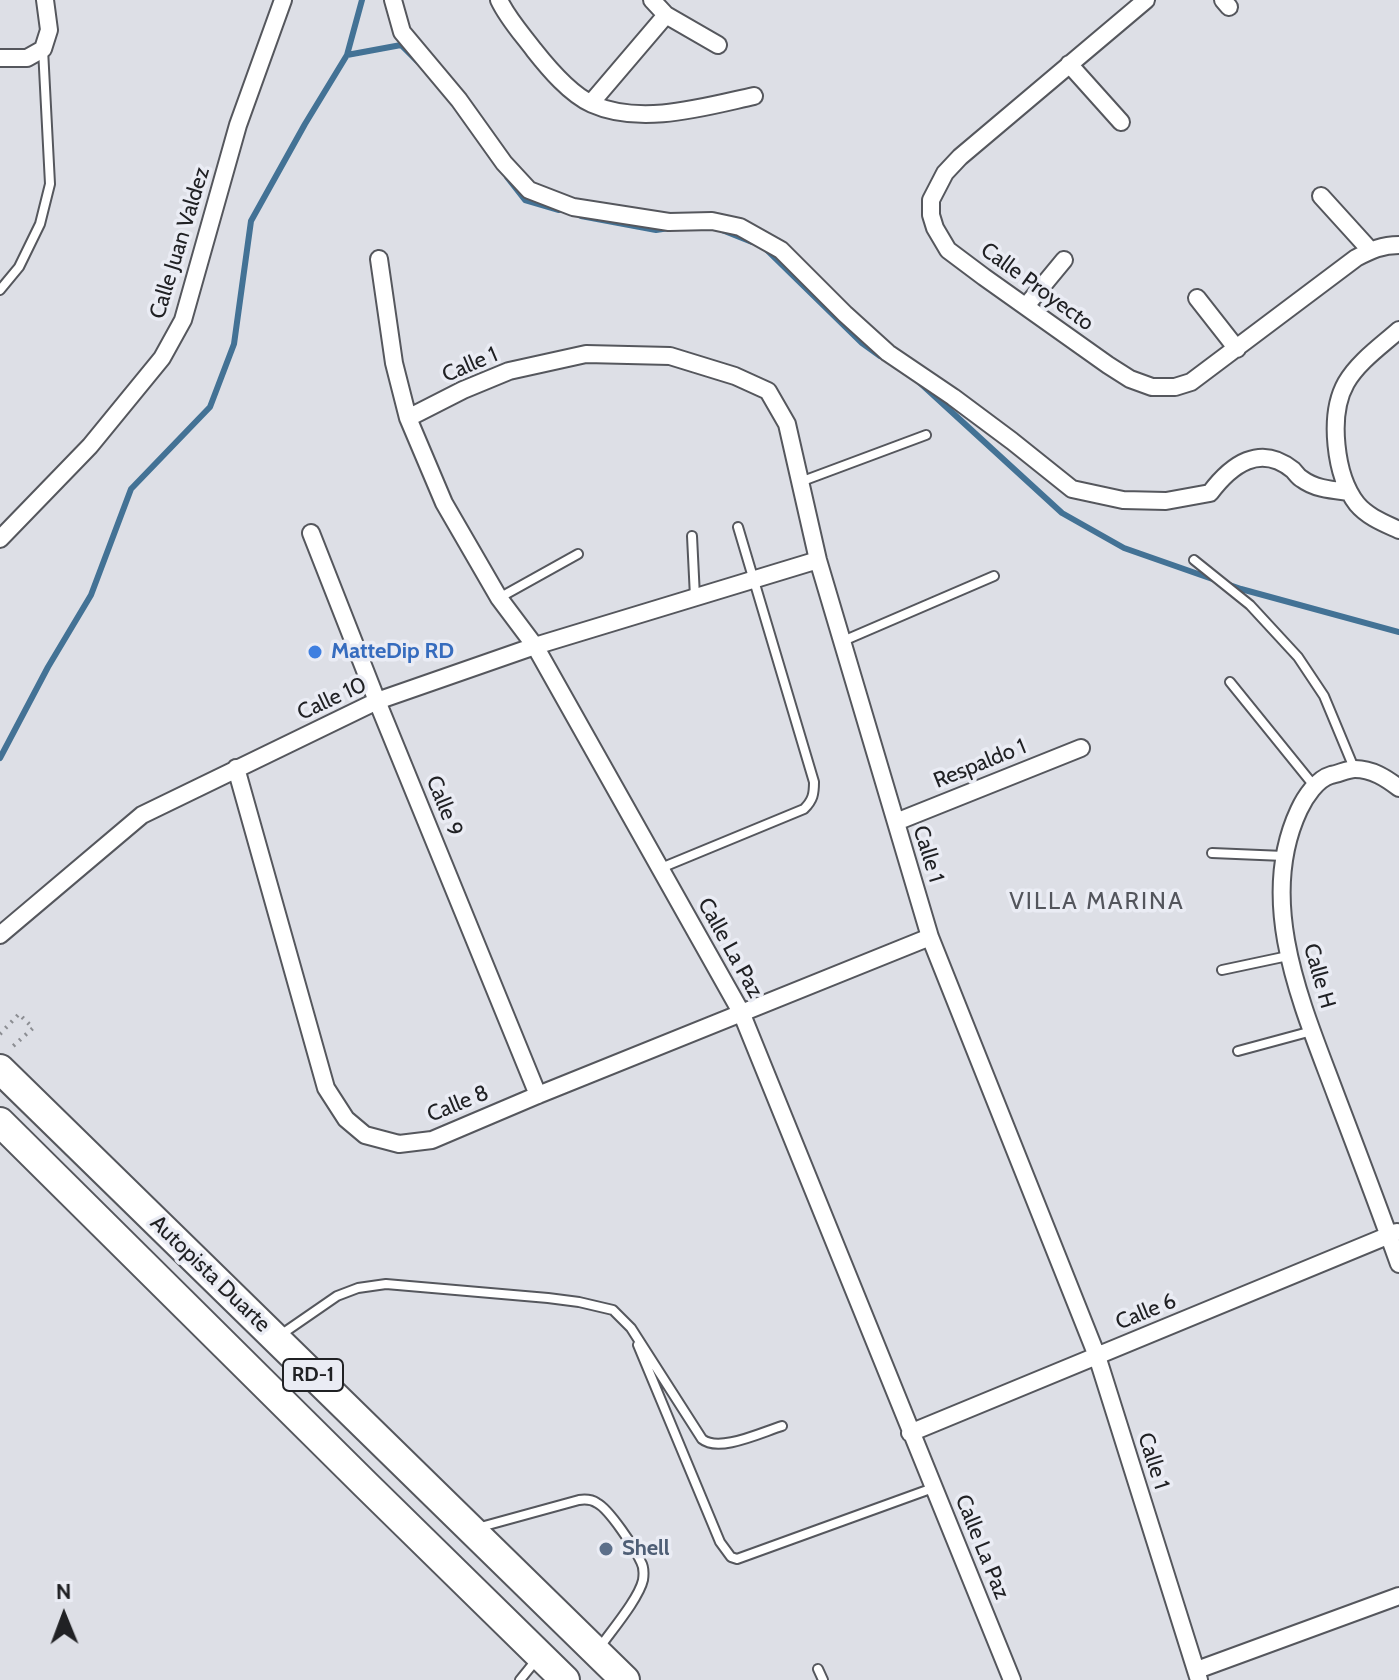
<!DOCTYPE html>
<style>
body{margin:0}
#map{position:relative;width:1399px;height:1680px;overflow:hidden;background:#dddfe6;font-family:Cabin,sans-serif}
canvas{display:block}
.north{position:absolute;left:24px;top:1576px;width:80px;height:80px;-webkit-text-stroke:6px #eaecf4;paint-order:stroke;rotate:359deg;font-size:22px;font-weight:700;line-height:32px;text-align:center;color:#202124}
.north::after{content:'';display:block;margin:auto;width:28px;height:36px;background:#202124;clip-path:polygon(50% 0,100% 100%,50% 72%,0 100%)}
</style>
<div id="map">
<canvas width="1399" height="1680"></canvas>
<div class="north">N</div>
</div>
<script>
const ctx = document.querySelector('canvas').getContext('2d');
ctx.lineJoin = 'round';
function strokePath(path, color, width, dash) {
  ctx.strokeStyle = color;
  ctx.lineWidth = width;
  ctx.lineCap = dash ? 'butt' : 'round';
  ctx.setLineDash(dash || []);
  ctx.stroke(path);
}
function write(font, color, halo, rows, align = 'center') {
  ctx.font = font + ' Cabin,sans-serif';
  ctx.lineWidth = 7;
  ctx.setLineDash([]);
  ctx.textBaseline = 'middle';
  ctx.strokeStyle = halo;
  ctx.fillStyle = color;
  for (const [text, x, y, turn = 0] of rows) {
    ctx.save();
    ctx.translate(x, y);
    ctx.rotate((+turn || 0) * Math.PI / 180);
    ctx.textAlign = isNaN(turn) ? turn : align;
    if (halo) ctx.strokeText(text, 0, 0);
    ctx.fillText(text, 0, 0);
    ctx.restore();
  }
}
strokePath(new Path2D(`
 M 347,55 L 401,45 L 417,61
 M 507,177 L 525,200 L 559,210
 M 581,216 L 656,230 L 669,228
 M 722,230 L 752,242
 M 766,249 L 862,343 L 880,356
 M 919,382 L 1062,513 L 1124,548 L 1241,589 L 1399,632
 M 0,758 L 48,667 L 91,595 L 131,489 L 210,407 L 234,344 L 251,221 L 305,124 L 347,55 L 362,0`), '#437295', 6);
const service = new Path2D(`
 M 0,290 L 19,267 L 40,224 L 50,184 L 43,49
 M 800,482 L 926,435
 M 692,536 L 695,597
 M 1194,560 L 1250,605 L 1298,657 L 1324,696 L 1354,768
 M 499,598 L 578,554
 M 843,641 L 994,576
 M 1230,682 L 1315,787
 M 1212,853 L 1284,856
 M 661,868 L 804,809 C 813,800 814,794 814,782 L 738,527
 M 1222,970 L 1288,956
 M 1238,1051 L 1312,1031
 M 279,1336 L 337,1296 L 358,1288 L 386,1284 L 548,1298 L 579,1302 L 613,1310 L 631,1328 L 702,1439 C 719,1453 762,1432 782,1426
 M 638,1345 L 720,1542 L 731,1557 L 737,1559 L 933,1488
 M 477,1528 L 579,1500 C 586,1499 591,1499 597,1503 C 609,1509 635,1548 641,1562 C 644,1567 644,1573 643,1580 C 639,1598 612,1630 600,1647
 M 818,1669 L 823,1680
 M 520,1680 L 537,1659`);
const minor = new Path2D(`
 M 393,0 L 402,32 L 459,100 L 504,163 L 529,190 L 573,207 L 669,222 L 712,221 L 740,227 L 781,250 L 845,314 L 888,353 L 953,397 L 1012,441 L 1072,489 L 1123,500 L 1166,501 L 1210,493 C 1231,465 1260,443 1293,470 C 1296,473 1298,477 1302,479 C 1315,489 1333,490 1349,492
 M 499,0 C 508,19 522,34 534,50 C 549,69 570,94 592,104 C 641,126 704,107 754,96
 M 652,0 L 666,15 L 718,45
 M 1146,0 L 960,157 L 945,173 L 931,200 L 931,215 L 935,228 L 948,250 L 984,277 L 1108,365 L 1130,379 L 1152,387 L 1175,387 L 1191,382 L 1356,258 C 1371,250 1382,245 1399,245
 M 1223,0 L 1229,7
 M 0,58 L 27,58 L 43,49 L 49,30 L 45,0
 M 1069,64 L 1121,122
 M 591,103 L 666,15
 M 1321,196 L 1370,250
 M 379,259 L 394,363 L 408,418 L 444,503 L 499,598 L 535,646 L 741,1012 L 1012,1680
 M 1197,298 L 1237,349
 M 1026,306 L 1064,260
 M 1399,330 C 1381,346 1358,362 1346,383 C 1328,415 1335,476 1357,504 C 1368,517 1384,523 1399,530
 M 408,418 L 463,390 L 509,371 L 586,354 L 670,356 L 735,376 L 768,391 L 787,424 L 818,560 L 930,937 L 1097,1356 L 1199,1680
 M 311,533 L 377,701 L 538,1095
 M 0,539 L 90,446 L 162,358 L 183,320 L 238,125 L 283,0
 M 236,768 L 326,1088 L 346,1119 L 365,1135 L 399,1144 L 432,1140 L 538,1095 L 930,937
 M 1399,788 C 1386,778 1372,769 1355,769 C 1348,769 1338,774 1331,775 C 1317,779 1305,797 1299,810 C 1255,904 1304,1009 1337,1098 C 1358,1153 1379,1208 1399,1264
 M 896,822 L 1081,748
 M 0,935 L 142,815 L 377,701 L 535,646 L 818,560
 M 910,1433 L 1397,1232
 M 1197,1670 L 1399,1596`);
const trunk = new Path2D(`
 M 0,1069 L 625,1680
 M 0,1122 L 365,1484 L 565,1680`);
strokePath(service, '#55575d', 12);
strokePath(minor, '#55575d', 20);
strokePath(trunk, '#55575d', 32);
strokePath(new Path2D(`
 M 0,1034 L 19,1014 L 33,1028 L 10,1049`), '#8c8e93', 4, [2, 6]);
strokePath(service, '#fff', 8);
strokePath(minor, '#fff', 16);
strokePath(trunk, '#fff', 28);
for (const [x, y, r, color] of [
 [315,652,8,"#3f7fe0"],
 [606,1549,8,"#5c6f8a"]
]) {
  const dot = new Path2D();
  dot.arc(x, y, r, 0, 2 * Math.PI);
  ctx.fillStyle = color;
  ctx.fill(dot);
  strokePath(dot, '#eaecf4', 3);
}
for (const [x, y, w] of [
 [313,1375,60]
]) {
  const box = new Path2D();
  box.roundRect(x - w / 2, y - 16, w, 32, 6);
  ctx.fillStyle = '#eaecf4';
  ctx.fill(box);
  strokePath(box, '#202124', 2);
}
write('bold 20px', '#202124', null, [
 ["RD-1",313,1375]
]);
write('22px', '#202124', '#eaecf4', [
 ["Calle Juan Valdez",180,243,-73],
 ["Calle Proyecto",1037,287,36],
 ["Calle 1",470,365,-23],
 ["Calle 10",332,699,-25],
 ["Respaldo 1",980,764,-22],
 ["Calle 9",444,806,68],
 ["Calle 1",928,854,73],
 ["Calle La Paz",730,948,61],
 ["Calle H",1319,976,74],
 ["Calle 8",458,1104,-22],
 ["Autopista Duarte",210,1274,44],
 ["Calle 6",1146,1312,-22],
 ["Calle 1",1153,1461,72],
 ["Calle La Paz",982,1547,68]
]);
write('bold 22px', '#366cbe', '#eaecf4', [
 ["MatteDip RD",331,652]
], 'left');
write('bold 22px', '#4e5e75', '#eaecf4', [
 ["Shell",622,1549]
], 'left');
ctx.letterSpacing = '2px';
write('24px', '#53555c', '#eaecf4', [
 ["VILLA MARINA",1097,902]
]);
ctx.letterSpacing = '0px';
</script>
